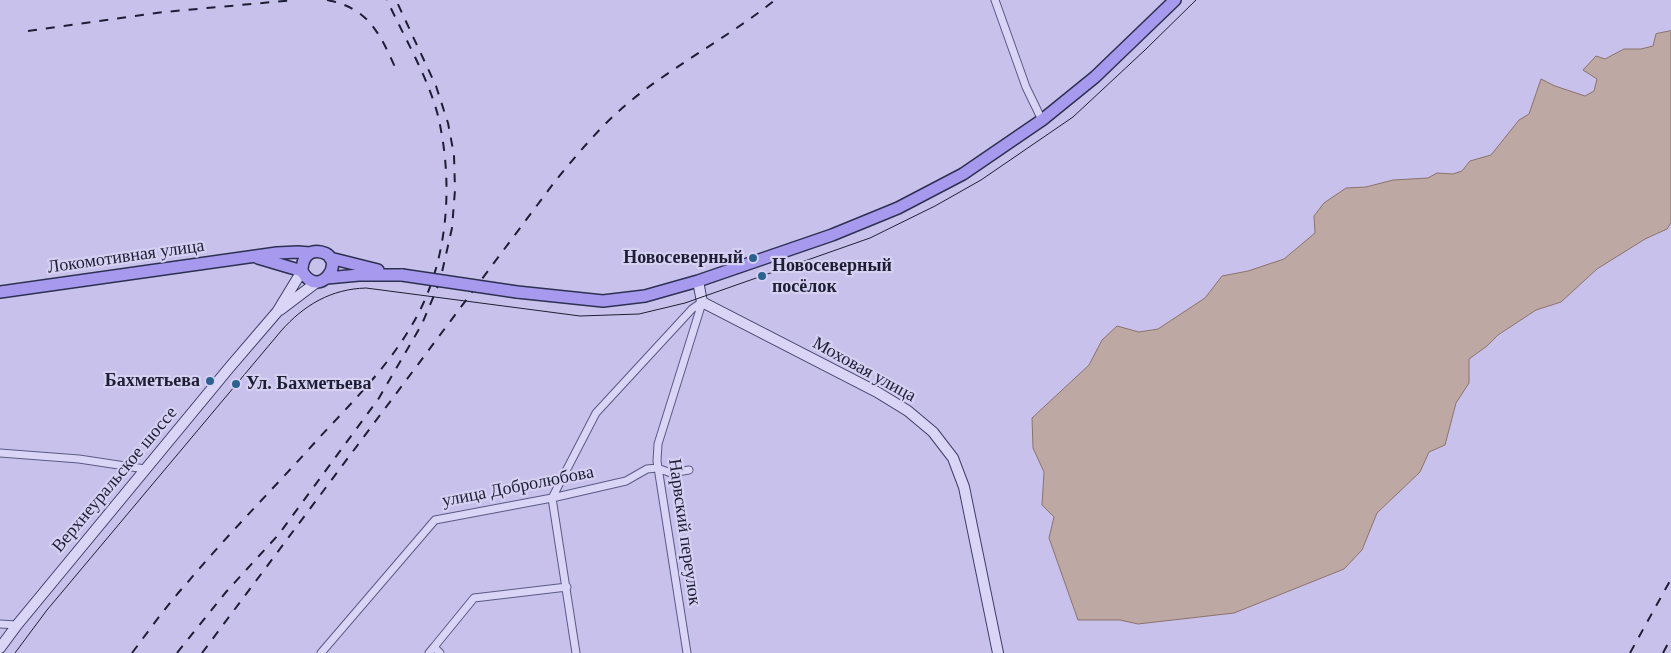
<!DOCTYPE html>
<meta charset="utf-8">
<style>
body{margin:0}
canvas{display:block;background:#c8c1ec}
</style>
<canvas width="1671" height="653"></canvas>
<script>
const ctx = document.querySelector('canvas').getContext('2d');
ctx.lineJoin = 'round';
function fill(path, color) {
  ctx.fillStyle = color;
  ctx.fill(path, 'evenodd');
}
function strokePath(path, color, width, dash) {
  ctx.strokeStyle = color;
  ctx.lineWidth = width;
  ctx.lineCap = dash ? 'butt' : 'round';
  ctx.setLineDash(dash || []);
  ctx.stroke(path);
}
function write(font, color, halo, rows, align = 'center') {
  ctx.font = font + ' Georgia,serif';
  ctx.lineWidth = 4.5;
  ctx.setLineDash([]);
  ctx.textBaseline = 'middle';
  ctx.strokeStyle = halo;
  ctx.fillStyle = color;
  for (const [text, x, y, turn = 0] of rows) {
    ctx.save();
    ctx.translate(x, y);
    ctx.rotate((+turn || 0) * Math.PI / 180);
    ctx.textAlign = isNaN(turn) ? turn : align;
    if (halo) ctx.strokeText(text, 0, 0);
    ctx.fillText(text, 0, 0);
    ctx.restore();
  }
}
const water = new Path2D(`
 M 1671,31 L 1671,223 L 1667,229 L 1645,239 L 1597,269 L 1561,302 L 1536,310 L 1498,335 L 1487,346 L 1469,359 L 1469,383 L 1456,403 L 1445,445 L 1429,452 L 1420,472 L 1377,513 L 1362,550 L 1344,569 L 1234,613 L 1138,624 L 1120,620 L 1078,620 L 1049,538 L 1054,517 L 1042,505 L 1044,472 L 1033,448 L 1032,418 L 1089,365 L 1102,340 L 1117,326 L 1139,332 L 1158,329 L 1205,298 L 1222,276 L 1248,271 L 1284,259 L 1315,233 L 1314,216 L 1324,203 L 1346,188 L 1366,187 L 1393,180 L 1428,178 L 1437,173 L 1453,174 L 1462,171 L 1470,161 L 1491,155 L 1519,120 L 1529,114 L 1541,79 L 1555,86 L 1585,96 L 1594,91 L 1597,79 L 1583,70 L 1596,56 L 1605,59 L 1624,49 L 1641,49 L 1653,46 L 1656,34 Z`);
fill(water, '#bea8a4');
strokePath(water, '#8b726b', 1);
const street = new Path2D(`
 M 995,0 L 1026,87 L 1042,120
 M 0,453 L 79,459 L 145,469
 M 0,624 L 17,625
 M 434,647 L 474,598 L 567,587
 M 321,653 L 435,520 L 552,498 L 626,481 L 647,469 L 657,468 L 671,473 L 689,470
 M 429,653 L 434,647 L 440,653
 M 576,653 L 552,498 L 596,413 L 692,309 L 702,302
 M 687,653 L 657,461 L 658,444 L 702,303`);
const secondary = new Path2D(`
 M 698,281 L 702,302 L 877,392 L 908,411 L 933,432 L 953,458 L 964,487 L 998,653
 M 280,310 L 317,282
 M 0,648 L 17,625 L 229,368 L 277,312 L 302,271`);
const primary = new Path2D(`
 M 258,258 L 302,271 C 319,302 349,258 321,252 C 308,249 302,259 302,271
 M 330,258 L 378,270
 M 327,278 L 359,275 L 402,275
 M 0,292 L 277,253 L 298,252 L 310,253
 M 517,292 L 603,301 L 645,296 L 698,281 L 832,235 L 898,208 L 963,174 L 1042,120 L 1095,77 L 1175,0`);
strokePath(street, '#5a5a84', 9);
strokePath(secondary, '#3d3e66', 12);
strokePath(primary, '#2e3052', 14);
strokePath(street, '#dad4f7', 7);
strokePath(secondary, '#dad4f7', 10);
strokePath(primary, '#a79aee', 11);
strokePath(new Path2D(`
 M 15,653 L 47,610 L 281,331 C 304,305 331,289 366,288 L 580,316 L 639,314 L 685,303 L 870,238 L 935,206 L 981,180 L 1073,117 L 1145,50 L 1196,0`), '#1d1e34', 1);
strokePath(new Path2D(`
 M 327,0 C 368,8 379,32 395,67
 M 28,31 L 164,12 L 295,0
 M 132,653 C 150,629 167,605 187,583 C 229,533 275,487 318,439 C 356,398 399,356 423,304 C 448,249 452,184 440,125 C 433,86 404,37 387,0
 M 177,653 L 226,592 L 279,534 L 379,398 L 422,324 L 440,281 L 452,228 L 455,190 L 454,155 L 448,123 L 436,86 L 396,0
 M 202,653 L 556,180 C 580,151 604,122 633,99 C 678,63 730,36 775,0
 M 1630,653 L 1671,579
 M 1663,653 L 1671,638`), '#1d1e34', 2, [9, 9]);
const primaryBridge = new Path2D(`
 M 402,275 L 517,292`);
strokePath(primaryBridge, '#2e3052', 14, []);
strokePath(primaryBridge, '#a79aee', 11);
for (const [x, y, r, color] of [
 [753,258,5,"#2c6290"],
 [762,276,5,"#2c6290"],
 [210,381,5,"#2c6290"],
 [236,384,5,"#2c6290"]
]) {
  const dot = new Path2D();
  dot.arc(x, y, r, 0, 2 * Math.PI);
  ctx.fillStyle = color;
  ctx.fill(dot);
  strokePath(dot, '#d6d0f3', 2);
}
write('18px', '#1d1e34', '#d6d0f3', [
 ["Локомотивная улица",126,257,-8],
 ["Моховая улица",864,370,29],
 ["Верхнеуральское шоссе",115,480,-50],
 ["улица Добролюбова",518,487,-11],
 ["Нарвский переулок",684,532,82]
]);
write('bold 18px', '#1d1e34', '#d6d0f3', [
 ["Новосеверный",743,258],
 ["Новосеверный",772,266,"left"],
 ["посёлок",772,287,"left"],
 ["Бахметьева",200,381],
 ["Ул. Бахметьева",246,384,"left"]
], 'right');
</script>
